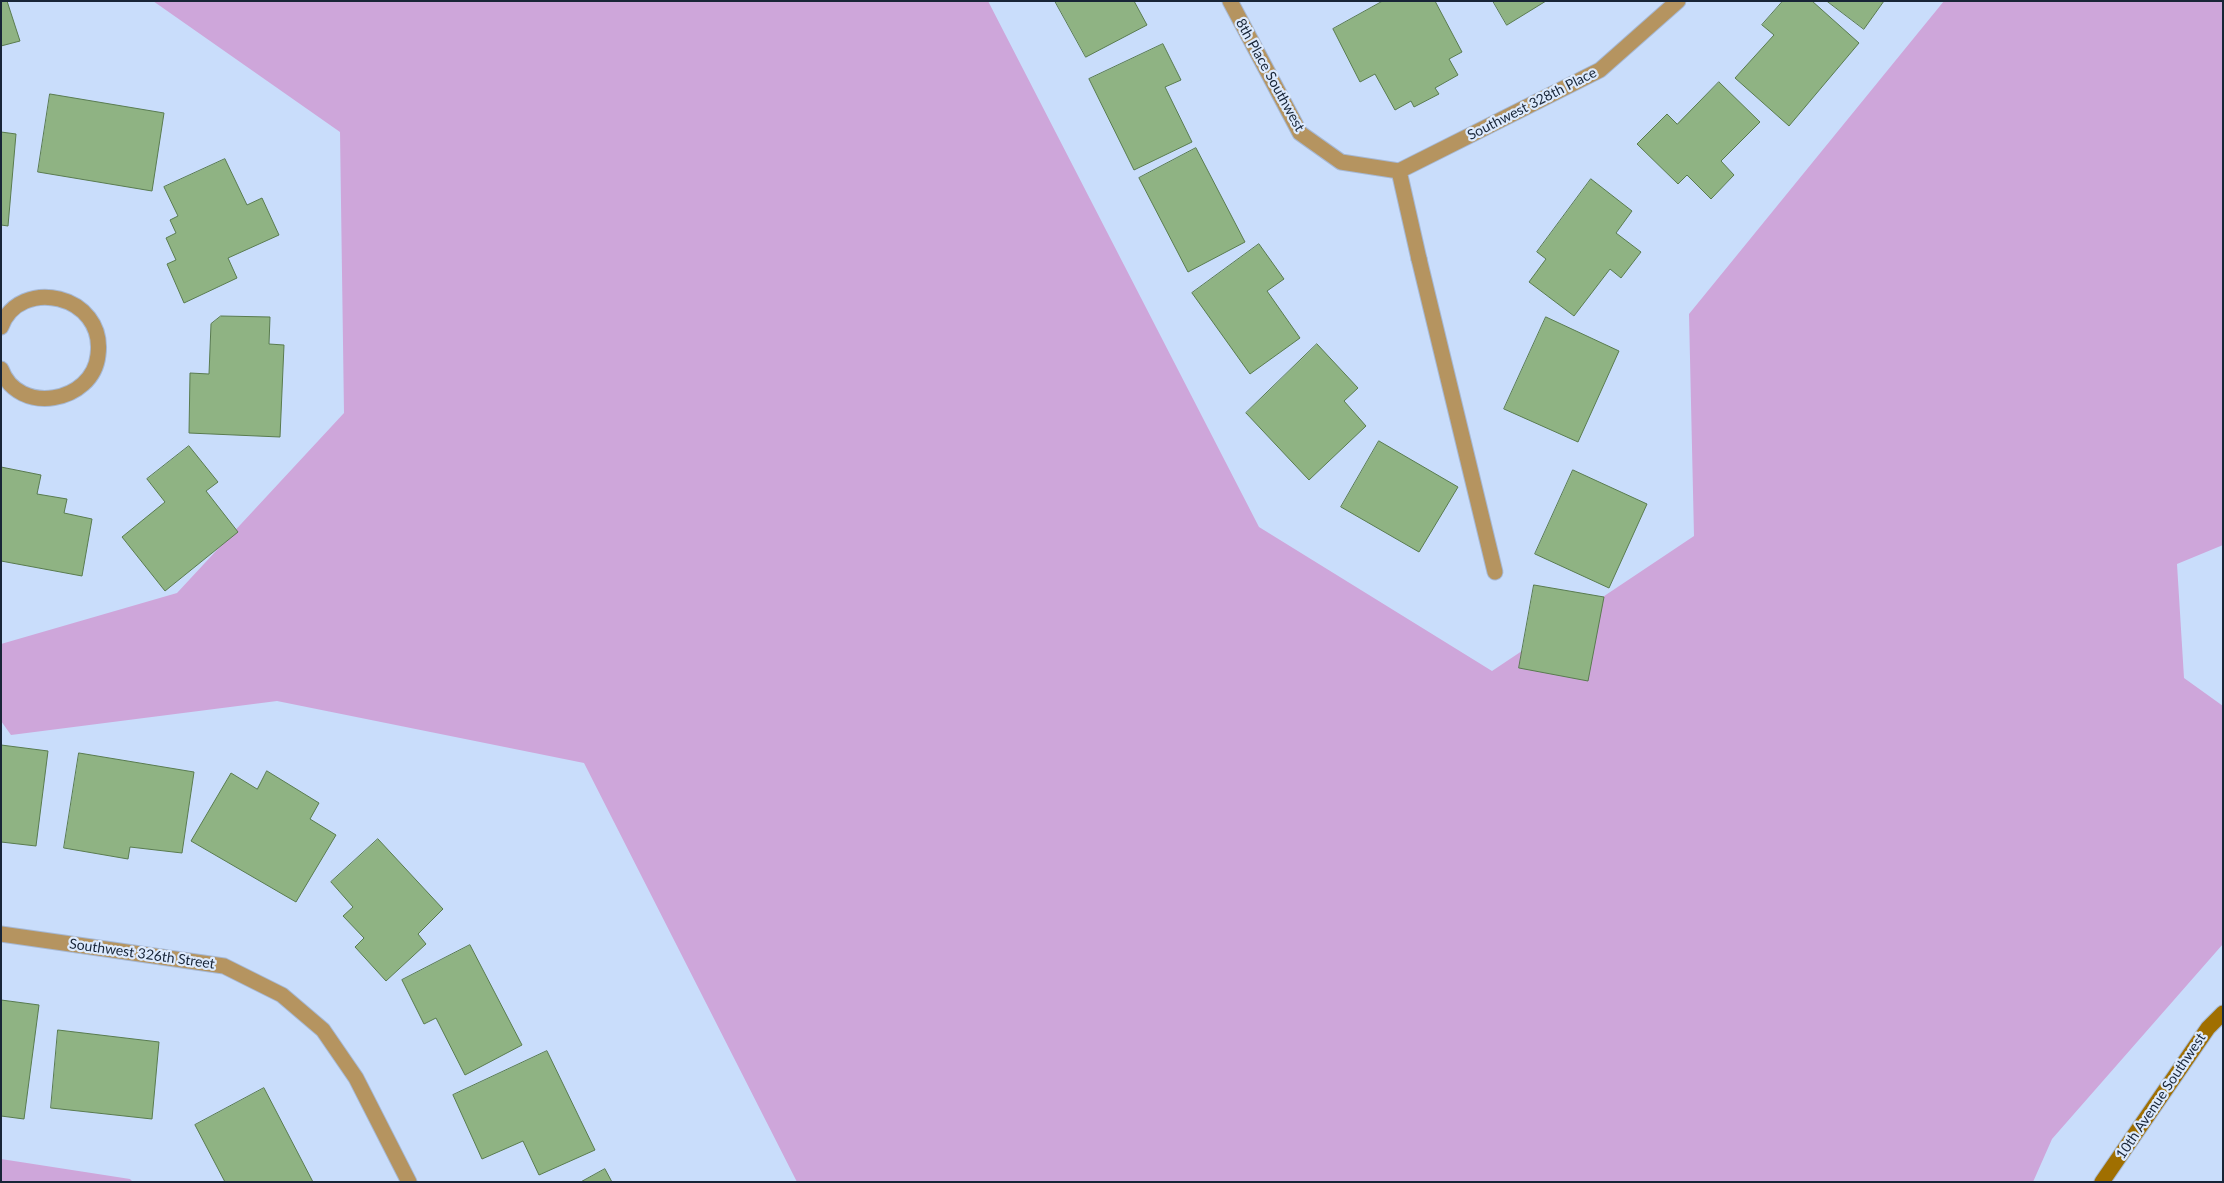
<!DOCTYPE html>
<style>
body{margin:0}
#map{position:relative;width:2224px;height:1183px;overflow:hidden;background:#c9ddfb;font-family:Lato,sans-serif}
canvas{display:block}
.frame{position:absolute;inset:0;border:2px solid #182537;pointer-events:none}
</style>
<div id="map">
<canvas width="2224" height="1183"></canvas>
<div class="frame"></div>
</div>
<script>
const ctx = document.querySelector('canvas').getContext('2d');
ctx.lineJoin = 'round';
function fill(path, color) {
  ctx.fillStyle = color;
  ctx.fill(path, 'evenodd');
}
function strokePath(path, color, width, dash) {
  ctx.strokeStyle = color;
  ctx.lineWidth = width;
  ctx.lineCap = dash ? 'butt' : 'round';
  ctx.setLineDash(dash || []);
  ctx.stroke(path);
}
function write(font, color, halo, rows, align = 'center') {
  ctx.font = font + ' Lato,sans-serif';
  ctx.lineWidth = 4.5;
  ctx.setLineDash([]);
  ctx.textBaseline = 'middle';
  ctx.strokeStyle = halo;
  ctx.fillStyle = color;
  for (const [text, x, y, turn = 0] of rows) {
    ctx.save();
    ctx.translate(x, y);
    ctx.rotate((+turn || 0) * Math.PI / 180);
    ctx.textAlign = isNaN(turn) ? turn : align;
    if (halo) ctx.strokeText(text, 0, 0);
    ctx.fillText(text, 0, 0);
    ctx.restore();
  }
}
fill(new Path2D(`
 M 153,1 L 988,1 L 1259,527 L 1492,671 L 1694,536 L 1689,314 L 1944,1 L 2223,1 L 2223,545 L 2177,564 L 2184,678 L 2223,706 L 2223,944 L 2052,1139 L 2033,1182 L 797,1182 L 584,763 L 277,701 L 11,735 L 1,721 L 1,644 L 177,593 L 344,413 L 340,132 Z
 M 1,1159 L 130,1179 L 133,1182 L 1,1182 Z`), '#cea6da');
const building = new Path2D(`
 M 1,1 L 7,1 L 20,41 L 1,46 Z
 M 1055,1 L 1134,1 L 1147,25 L 1086,57 Z
 M 1383,1 L 1435,1 L 1462,52 L 1449,59 L 1458,75 L 1435,88 L 1439,94 L 1414,107 L 1411,101 L 1395,110 L 1375,74 L 1360,82 L 1333,29 Z
 M 1493,1 L 1546,1 L 1507,25 Z
 M 1783,1 L 1812,1 L 1859,43 L 1789,126 L 1735,78 L 1774,35 L 1762,25 Z
 M 1827,1 L 1884,1 L 1864,29 Z
 M 1163,44 L 1181,80 L 1165,87 L 1192,142 L 1134,170 L 1089,79 Z
 M 1719,82 L 1760,122 L 1721,161 L 1734,175 L 1711,199 L 1687,175 L 1678,184 L 1637,144 L 1667,114 L 1677,124 Z
 M 50,94 L 164,113 L 152,191 L 38,172 Z
 M 1,132 L 16,134 L 8,226 L 1,225 Z
 M 1196,148 L 1245,242 L 1188,272 L 1139,178 Z
 M 225,159 L 247,205 L 262,198 L 279,235 L 228,258 L 237,278 L 184,303 L 167,264 L 176,260 L 166,238 L 176,233 L 170,220 L 178,216 L 164,187 Z
 M 1591,179 L 1632,211 L 1616,233 L 1641,252 L 1621,278 L 1610,269 L 1574,316 L 1529,282 L 1546,259 L 1537,252 Z
 M 1259,244 L 1284,279 L 1267,291 L 1300,338 L 1250,374 L 1192,293 Z
 M 221,316 L 270,317 L 269,344 L 284,345 L 280,437 L 189,433 L 190,373 L 209,374 L 211,324 Z
 M 1546,317 L 1619,351 L 1578,442 L 1504,409 Z
 M 1317,344 L 1358,388 L 1344,401 L 1366,426 L 1309,480 L 1246,413 Z
 M 1379,441 L 1458,487 L 1419,552 L 1341,507 Z
 M 189,446 L 218,482 L 206,491 L 238,532 L 165,591 L 122,537 L 165,502 L 147,479 Z
 M 1,467 L 41,475 L 37,494 L 67,499 L 64,513 L 92,519 L 82,576 L 1,561 Z
 M 1573,470 L 1647,504 L 1609,588 L 1535,554 Z
 M 1534,585 L 1604,597 L 1588,681 L 1519,668 Z
 M 1,745 L 48,751 L 36,846 L 1,842 Z
 M 79,753 L 194,772 L 182,853 L 130,847 L 128,859 L 64,848 Z
 M 267,771 L 319,803 L 310,819 L 336,835 L 296,902 L 191,841 L 231,773 L 257,789 Z
 M 378,839 L 443,909 L 418,934 L 426,944 L 386,981 L 355,947 L 364,938 L 343,916 L 353,907 L 331,882 Z
 M 470,945 L 522,1045 L 465,1075 L 436,1018 L 424,1024 L 402,980 Z
 M 1,1000 L 39,1005 L 24,1119 L 1,1116 Z
 M 58,1030 L 159,1042 L 152,1119 L 51,1108 Z
 M 547,1051 L 595,1150 L 539,1175 L 523,1141 L 482,1159 L 453,1095 Z
 M 264,1088 L 313,1182 L 225,1182 L 195,1125 Z
 M 605,1169 L 612,1182 L 581,1182 Z`);
fill(building, '#8fb383');
strokePath(building, '#597b4f', 1);
const lane = new Path2D(`
 M 1419,259 L 1495,572`);
const street = new Path2D(`
 M 1230,1 L 1300,133 L 1341,162 L 1399,171
 M 1399,171 L 1600,70 L 1678,1
 M 1399,171 L 1419,259
 M 1,327 C 19,276 106,294 98,355 C 93,403 18,416 1,369
 M 1,934 L 224,966 L 282,995 L 323,1030 L 356,1078 L 409,1182`);
const secondary = new Path2D(`
 M 2102,1182 L 2208,1028 L 2223,1013`);
strokePath(lane, '#a6b8d4', 17);
strokePath(street, '#a6b8d4', 17);
strokePath(secondary, '#a6b8d4', 17);
strokePath(lane, '#b59460', 15);
strokePath(street, '#b59460', 15);
strokePath(secondary, '#a06f00', 15);
write('14px', '#182537', '#dceafe', [
 ["8th Place Southwest",1270,75,61],
 ["Southwest 328th Place",1532,104,-27],
 ["Southwest 326th Street",142,954,8],
 ["10th Avenue Southwest",2161,1096,-56]
]);
</script>
